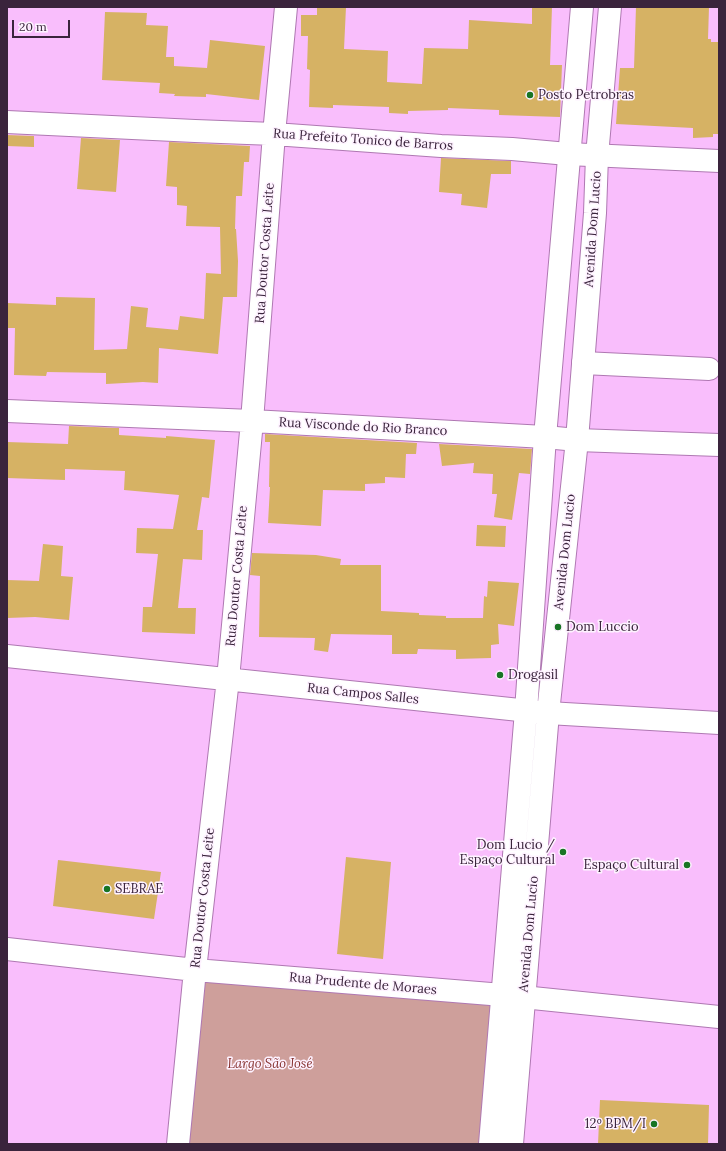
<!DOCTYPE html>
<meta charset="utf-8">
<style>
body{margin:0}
#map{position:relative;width:726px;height:1151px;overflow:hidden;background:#f9befc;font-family:Lora,serif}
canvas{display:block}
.frame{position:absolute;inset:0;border:8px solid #3a243c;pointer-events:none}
.scale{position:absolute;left:12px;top:20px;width:58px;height:18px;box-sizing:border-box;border:2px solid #3a243c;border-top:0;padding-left:5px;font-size:12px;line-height:14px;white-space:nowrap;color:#3a243c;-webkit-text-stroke:3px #fef2ff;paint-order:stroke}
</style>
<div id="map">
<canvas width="726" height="1151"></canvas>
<div class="frame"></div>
<div class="scale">20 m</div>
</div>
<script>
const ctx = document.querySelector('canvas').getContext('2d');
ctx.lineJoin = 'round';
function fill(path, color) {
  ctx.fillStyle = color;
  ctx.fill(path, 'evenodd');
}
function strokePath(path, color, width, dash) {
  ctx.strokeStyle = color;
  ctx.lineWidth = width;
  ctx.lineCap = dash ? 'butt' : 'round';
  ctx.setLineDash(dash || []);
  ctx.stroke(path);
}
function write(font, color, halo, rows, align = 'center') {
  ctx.font = font + ' Lora,serif';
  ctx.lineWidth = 3;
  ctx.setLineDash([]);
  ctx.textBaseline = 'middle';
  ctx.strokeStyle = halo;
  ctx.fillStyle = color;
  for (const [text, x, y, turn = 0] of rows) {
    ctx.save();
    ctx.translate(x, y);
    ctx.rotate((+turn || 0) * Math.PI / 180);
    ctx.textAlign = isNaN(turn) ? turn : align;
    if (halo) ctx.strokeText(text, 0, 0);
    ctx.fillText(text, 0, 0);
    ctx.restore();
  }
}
fill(new Path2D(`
 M 196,977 L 493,1005 L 482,1144 L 185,1144 Z`), '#ce9f9b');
fill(new Path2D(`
 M 317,7 L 346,7 L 344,49 L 388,51 L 387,82 L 422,84 L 424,48 L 468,49 L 469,20 L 532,24 L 532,7 L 552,7 L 550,65 L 562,65 L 560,117 L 499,115 L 499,110 L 448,108 L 448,110 L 408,111 L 408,114 L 389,113 L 389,107 L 333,105 L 333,108 L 309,107 L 310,70 L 307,69 L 308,36 L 301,36 L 301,15 L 317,15 Z
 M 636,7 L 709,7 L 708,39 L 711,39 L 711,42 L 719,42 L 719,134 L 713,134 L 713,137 L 693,138 L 693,128 L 616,124 L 620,68 L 634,68 Z
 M 105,12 L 147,13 L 146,25 L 168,26 L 166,57 L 174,57 L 174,66 L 207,68 L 210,40 L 265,46 L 259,100 L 206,94 L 206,97 L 174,96 L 175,94 L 159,93 L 160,83 L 102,80 Z
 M 7,135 L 34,136 L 34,147 L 7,146 Z
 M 81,138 L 120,140 L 116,192 L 77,189 Z
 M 169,142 L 250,146 L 249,162 L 244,162 L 242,196 L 236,196 L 235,229 L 236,229 L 238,261 L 237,297 L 223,297 L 218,354 L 159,348 L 158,383 L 143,382 L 106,384 L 106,373 L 47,372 L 46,376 L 14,375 L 15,328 L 7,328 L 7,303 L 56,305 L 56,297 L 95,298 L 94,350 L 127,349 L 131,306 L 148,308 L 146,327 L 178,330 L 180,316 L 204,319 L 206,273 L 221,274 L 220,227 L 186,226 L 187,206 L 177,205 L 177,187 L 166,186 Z
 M 441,158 L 511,161 L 511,174 L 491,174 L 487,208 L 461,205 L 462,194 L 439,192 Z
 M 69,426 L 119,428 L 119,435 L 166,438 L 166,436 L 215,440 L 209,498 L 202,497 L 197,530 L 203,530 L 202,560 L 183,559 L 178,608 L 196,608 L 195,634 L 142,632 L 143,607 L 152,607 L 158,554 L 136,553 L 137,528 L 173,529 L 179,495 L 124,490 L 125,471 L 65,469 L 65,480 L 7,478 L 7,442 L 68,444 Z
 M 265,434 L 417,443 L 416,454 L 406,454 L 405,478 L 385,477 L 385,483 L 365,484 L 365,491 L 323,490 L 321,526 L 268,523 L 270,487 L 269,487 L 270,442 L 265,442 Z
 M 439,444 L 532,449 L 530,474 L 519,473 L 512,520 L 494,517 L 497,494 L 492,494 L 493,474 L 473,473 L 474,463 L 442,466 Z
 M 477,525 L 506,526 L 505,547 L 476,546 Z
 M 43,544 L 63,546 L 61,576 L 73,577 L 69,620 L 35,617 L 7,618 L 7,580 L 39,581 Z
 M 252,553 L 316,555 L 341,559 L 340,565 L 381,565 L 381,611 L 419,613 L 419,615 L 446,616 L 446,618 L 483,618 L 484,596 L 487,597 L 488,581 L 519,583 L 514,626 L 498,624 L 499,644 L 491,645 L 491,658 L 456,659 L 456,650 L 418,649 L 417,654 L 392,654 L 392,635 L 331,634 L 328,652 L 314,650 L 315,638 L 259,637 L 260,576 L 250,575 Z
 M 346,857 L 391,862 L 383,959 L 337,954 Z
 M 58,860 L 161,872 L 154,919 L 53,906 Z
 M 600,1100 L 709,1105 L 708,1144 L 598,1144 Z`), '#d6b264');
const minor = new Path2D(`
 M 7,122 L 195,131 L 274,134 L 441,146 L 512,149 L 568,154 L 719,161
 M 583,363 L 709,369
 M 7,411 L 252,421 L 545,437 L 577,440 L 719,445
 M 7,656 L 548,713 L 719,723
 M 7,949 L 195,970 L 503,995 L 719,1017
 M 178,1144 L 195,970 L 228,679 L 252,421 L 274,134 L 286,7`);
const major = new Path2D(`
 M 490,1144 L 526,711 L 545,437 L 582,7
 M 512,1144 L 548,713 L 577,440 L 595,213 L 597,156 L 610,7`);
strokePath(minor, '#af78b2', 24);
strokePath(major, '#af78b2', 24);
strokePath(minor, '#fff', 22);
strokePath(major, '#fff', 22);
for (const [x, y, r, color] of [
 [530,95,4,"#187524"],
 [558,627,4,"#187524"],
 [500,675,4,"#187524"],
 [563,852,4,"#187524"],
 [687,865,4,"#187524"],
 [107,889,4,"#187524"],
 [654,1124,4,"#187524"]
]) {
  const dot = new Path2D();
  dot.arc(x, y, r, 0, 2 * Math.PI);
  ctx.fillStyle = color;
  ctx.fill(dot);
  strokePath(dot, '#fef2ff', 1.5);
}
write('13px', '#3a243c', '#fef2ff', [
 ["Posto Petrobras",538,95],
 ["Dom Luccio",566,627],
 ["Drogasil",508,675],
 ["Dom Lucio /",555,845,"right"],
 ["Espaço Cultural",555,860,"right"],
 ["Espaço Cultural",679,865,"right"],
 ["SEBRAE",115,889],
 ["12º BPM/I",646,1124,"right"]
], 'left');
write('13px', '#3a243c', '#fef2ff', [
 ["Rua Prefeito Tonico de Barros",363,140,4],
 ["Avenida Dom Lucio",593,229,-86],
 ["Rua Doutor Costa Leite",265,253,-86],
 ["Rua Visconde do Rio Branco",363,427,3],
 ["Avenida Dom Lucio",565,552,-84],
 ["Rua Doutor Costa Leite",237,576,-85],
 ["Rua Campos Salles",363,694,6],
 ["Rua Doutor Costa Leite",203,898,-84],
 ["Avenida Dom Lucio",529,934,-85],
 ["Rua Prudente de Moraes",363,984,5]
]);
write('italic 13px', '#873331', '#fef2ff', [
 ["Largo São José",270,1064]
]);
</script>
